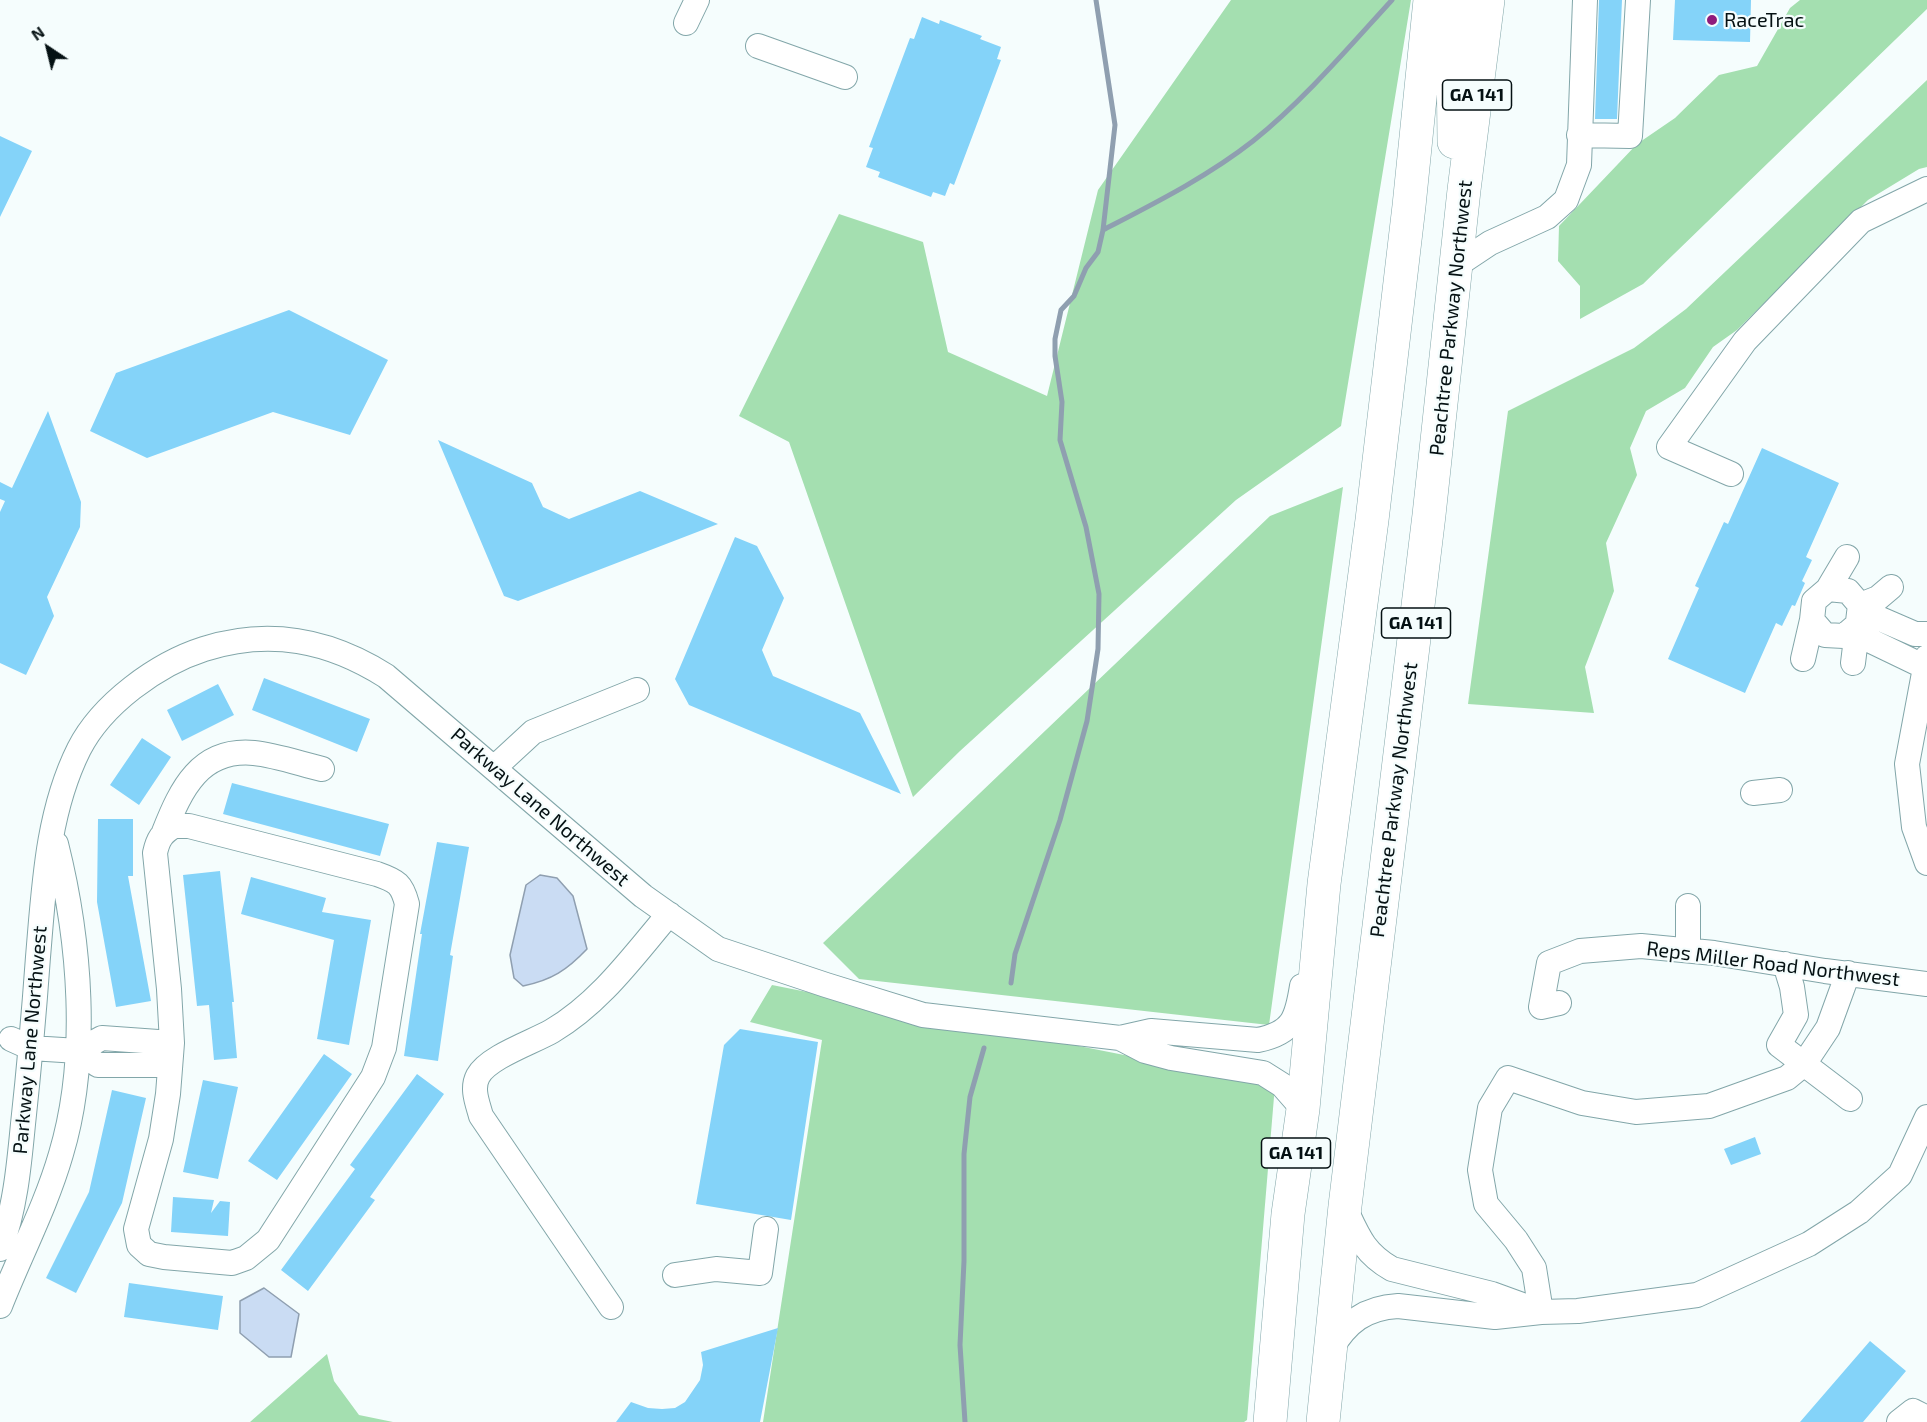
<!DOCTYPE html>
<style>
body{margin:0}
#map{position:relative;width:1927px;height:1422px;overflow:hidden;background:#f5fdfd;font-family:"Exo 2",sans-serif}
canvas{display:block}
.north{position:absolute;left:18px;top:18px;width:60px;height:60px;-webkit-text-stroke:4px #f5fdfd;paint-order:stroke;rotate:325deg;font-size:16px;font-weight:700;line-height:24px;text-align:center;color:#051113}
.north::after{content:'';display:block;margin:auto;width:21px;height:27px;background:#051113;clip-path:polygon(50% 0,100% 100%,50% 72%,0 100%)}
</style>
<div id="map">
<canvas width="1927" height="1422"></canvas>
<div class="north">N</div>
</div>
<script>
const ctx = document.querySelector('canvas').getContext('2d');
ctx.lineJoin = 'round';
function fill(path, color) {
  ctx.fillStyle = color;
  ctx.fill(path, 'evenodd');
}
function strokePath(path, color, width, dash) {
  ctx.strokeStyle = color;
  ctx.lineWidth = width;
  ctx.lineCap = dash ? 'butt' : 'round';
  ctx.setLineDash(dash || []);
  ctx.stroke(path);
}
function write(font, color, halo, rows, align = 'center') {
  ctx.font = font + ' "Exo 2",sans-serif';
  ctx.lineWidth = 4.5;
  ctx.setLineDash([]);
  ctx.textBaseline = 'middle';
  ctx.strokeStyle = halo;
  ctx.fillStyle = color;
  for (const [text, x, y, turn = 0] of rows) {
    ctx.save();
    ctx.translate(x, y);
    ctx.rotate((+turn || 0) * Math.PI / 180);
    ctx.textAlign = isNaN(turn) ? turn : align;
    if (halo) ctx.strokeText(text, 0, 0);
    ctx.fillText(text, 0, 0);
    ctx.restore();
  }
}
fill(new Path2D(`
 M 1231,0 L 1411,0 L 1341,426 L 1236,500 L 960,751 L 913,797 L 789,442 L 739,416 L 839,214 L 923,242 L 948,352 L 1047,396 L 1098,190 Z
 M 1800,0 L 1927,0 L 1927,9 L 1643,284 L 1580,319 L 1580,286 L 1558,261 L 1559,226 L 1637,144 L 1675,118 L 1719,75 L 1757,66 L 1790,8 Z
 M 1927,80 L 1927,167 L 1919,169 L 1868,200 L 1737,330 L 1713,347 L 1685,388 L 1646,411 L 1630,448 L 1637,475 L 1606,543 L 1614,591 L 1585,667 L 1594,713 L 1468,704 L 1508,411 L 1634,348 L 1686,309 Z
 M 1343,487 L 1269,1025 L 859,979 L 823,943 L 1270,516 Z
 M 772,985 L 1275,1085 L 1247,1420 L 1244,1422 L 763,1422 L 822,1040 L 750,1022 Z
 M 327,1354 L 334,1381 L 359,1415 L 393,1422 L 250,1422 Z`), '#a4dfb0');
const water = new Path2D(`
 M 540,875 L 557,878 L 573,896 L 587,949 C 567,970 552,980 523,986 L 514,978 L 510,955 L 526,885 Z
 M 264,1288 L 299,1314 L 291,1357 L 269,1357 L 240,1333 L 240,1301 Z`);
fill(water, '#cadcf3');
strokePath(water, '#8f9fb0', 1.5);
strokePath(new Path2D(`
 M 1103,230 C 1155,203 1207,177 1253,141 C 1303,101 1349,47 1392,0
 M 1011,983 L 1015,954 L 1060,820 L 1087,721 L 1098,649 L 1099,594 L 1086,527 L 1060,440 L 1062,402 L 1055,356 L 1055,339 L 1061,310 L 1074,296 L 1086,268 L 1098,252 L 1103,230 L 1115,125 L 1096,0
 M 965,1422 L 960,1345 L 964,1261 L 964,1154 L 970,1097 L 984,1048`), '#8f9fb0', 5);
fill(new Path2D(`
 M 1599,0 L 1622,0 L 1617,119 L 1595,119 Z
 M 1675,0 L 1751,0 L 1750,42 L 1673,40 Z
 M 922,17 L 939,24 L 940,20 L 982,36 L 980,39 L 1001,47 L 997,59 L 1001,60 L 954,185 L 950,183 L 945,196 L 933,192 L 931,197 L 878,177 L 880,172 L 866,167 L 873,148 L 869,147 L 910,38 L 914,39 Z
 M 0,136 L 32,151 L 0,217 Z
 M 289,310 L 388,360 L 350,435 L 273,412 L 147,458 L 90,431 L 116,373 Z
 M 48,411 L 81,502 L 80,527 L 47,597 L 54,616 L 26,675 L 0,663 L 0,512 L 5,501 L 0,499 L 0,482 L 12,488 Z
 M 438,440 L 532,483 L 543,507 L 569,519 L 640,491 L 718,524 L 518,601 L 504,596 Z
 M 1762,448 L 1839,483 L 1806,557 L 1812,560 L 1802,581 L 1805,583 L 1795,606 L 1792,605 L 1782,626 L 1776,623 L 1745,693 L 1668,659 L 1699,588 L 1695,586 L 1724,522 L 1728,524 Z
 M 735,537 L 757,546 L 784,598 L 762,650 L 773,676 L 860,713 L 901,794 L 689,705 L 675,679 Z
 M 264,678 L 370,719 L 357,752 L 252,710 Z
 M 218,684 L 234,715 L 182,741 L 167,710 Z
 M 142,738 L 171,757 L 139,805 L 110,785 Z
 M 232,783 L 389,824 L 380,856 L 223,814 Z
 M 98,819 L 133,819 L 133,876 L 128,876 L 151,1001 L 116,1007 L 97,902 Z
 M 437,842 L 469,847 L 450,955 L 453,956 L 438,1061 L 404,1056 L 422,934 L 420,934 Z
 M 220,871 L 234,1002 L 232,1002 L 237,1058 L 214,1060 L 209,1005 L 197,1006 L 183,875 Z
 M 251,877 L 326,898 L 322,912 L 371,920 L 349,1045 L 317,1039 L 334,940 L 241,914 Z
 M 740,1029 L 818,1042 L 791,1220 L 696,1204 L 724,1045 Z
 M 324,1054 L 352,1074 L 277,1180 L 248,1161 Z
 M 417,1074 L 444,1094 L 370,1197 L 375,1200 L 308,1291 L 281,1270 L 355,1169 L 350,1165 Z
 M 203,1080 L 238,1087 L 218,1179 L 183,1172 Z
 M 112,1090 L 146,1098 L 122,1203 L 76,1293 L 46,1278 L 89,1192 Z
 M 1755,1137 L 1761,1154 L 1731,1165 L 1724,1149 Z
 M 173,1197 L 214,1200 L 211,1213 L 220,1201 L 230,1202 L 228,1236 L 171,1232 Z
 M 129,1283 L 223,1296 L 218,1330 L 124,1317 Z
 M 778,1328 L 760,1422 L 616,1422 L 631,1402 L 648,1408 L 662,1409 L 675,1408 L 685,1402 L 700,1380 L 703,1365 L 701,1352 Z
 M 1870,1341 L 1906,1371 L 1863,1422 L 1800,1422 Z`), '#84d3f9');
const minor = new Path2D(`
 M 686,23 L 697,0
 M 758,46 L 845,77
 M 1579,135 L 1630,136 L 1638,0
 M 1457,265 L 1490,243 L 1547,217 L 1566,200 L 1579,165 L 1585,0
 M 1731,474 L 1669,447 L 1745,341 L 1861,221 L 1927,189
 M 1828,589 L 1847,557
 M 1860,605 L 1878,598 L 1891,587
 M 1858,624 L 1871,641 L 1925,667
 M 1927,657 L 1907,764 L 1914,827 L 1927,863
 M 1803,659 L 1812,620
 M 1853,663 L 1860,605 L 1848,591 L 1828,589 L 1814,601 L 1812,620 L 1825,635 L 1844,636 L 1858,624 L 1878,618 L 1915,634 L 1927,634
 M 494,768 L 533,732 L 637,690
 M 1753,793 L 1780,790
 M 174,826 L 189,826 L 377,874 C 397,881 402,884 407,904 L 384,1048 L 373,1077 L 268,1240 L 246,1258 L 232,1263 L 164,1257 L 149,1254 L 139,1245 L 136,1229 L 161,1139 L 168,1094 L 172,1043 L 169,989 L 155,853 C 158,839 162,833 174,826 Z
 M 164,832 C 181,789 200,748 254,753 C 275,755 301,764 322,769
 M 1688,906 L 1688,950
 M 1785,964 L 1792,987 L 1796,1015 L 1779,1045 L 1850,1099
 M 1559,1003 L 1541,1007 L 1549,963 L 1580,951 L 1641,946 L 1714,953 L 1825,971 L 1927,984
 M 1120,1038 L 1145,1051 L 1171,1058 L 1263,1073 L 1282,1085 L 1303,1109
 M 11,1039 L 31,1048 L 78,1051 L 102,1038 L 172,1043
 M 78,1051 L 98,1065 L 170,1065
 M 1345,1208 C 1358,1236 1364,1253 1392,1269 L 1492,1294 L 1536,1310
 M 0,1249 C 15,1210 19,1166 23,1124 C 29,1069 34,1013 38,957 C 44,887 47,813 79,749 C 102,704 157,664 204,649 C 270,628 329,640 386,676 L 643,896 L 718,949 L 826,985 L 923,1015 L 1120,1038 L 1151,1031 L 1258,1040 C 1293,1033 1297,1018 1302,986
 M 675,1275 L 716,1269 L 760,1273 L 766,1229
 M 0,1306 C 20,1255 46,1206 61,1154 C 90,1057 80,940 56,844
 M 611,1307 L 481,1116 C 478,1104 471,1089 478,1076 C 488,1057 533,1042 552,1031 C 600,1003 634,955 669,914
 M 1541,1312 L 1534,1268 L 1516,1240 L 1486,1204 L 1480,1170 L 1490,1108 L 1508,1078 L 1582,1103 L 1636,1112 L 1709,1106 L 1787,1078 L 1804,1064 L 1828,1028 L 1848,973
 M 1331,1349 C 1347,1322 1365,1308 1398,1306 L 1495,1317 L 1541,1312 L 1578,1311 L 1697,1295 L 1809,1244 L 1859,1212 L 1900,1175 L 1927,1117
 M 1899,1422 L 1913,1411 L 1927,1418`);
const highway = new Path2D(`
 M 1454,142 L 1453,51 L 1458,0
 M 1270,1422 L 1288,1214 L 1303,1109 L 1324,884 L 1372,520 L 1409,206 L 1430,0
 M 1323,1422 L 1345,1206 L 1429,515 L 1464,190 L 1488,0`);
strokePath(minor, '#82a6a9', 26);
strokePath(highway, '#82a6a9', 34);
strokePath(minor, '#fff', 24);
strokePath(highway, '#fff', 33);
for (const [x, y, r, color] of [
 [1712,20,6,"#8f1c7c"]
]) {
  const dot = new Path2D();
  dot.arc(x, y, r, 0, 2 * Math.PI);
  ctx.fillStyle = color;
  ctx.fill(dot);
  strokePath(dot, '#f5fdfd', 2);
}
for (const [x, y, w] of [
 [1477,95,69],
 [1416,623,69],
 [1296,1153,69]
]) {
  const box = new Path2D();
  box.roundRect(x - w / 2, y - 15, w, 30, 4.5);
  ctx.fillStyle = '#f5fdfd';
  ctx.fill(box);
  strokePath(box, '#051113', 1.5);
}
write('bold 18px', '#051113', null, [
 ["GA 141",1477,95],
 ["GA 141",1416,623],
 ["GA 141",1296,1153]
]);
write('20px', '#051113', '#f5fdfd', [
 ["RaceTrac",1724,20]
], 'left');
write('20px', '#051113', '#f5fdfd', [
 ["Peachtree Parkway Northwest",1451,318,-84],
 ["Peachtree Parkway Northwest",1394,800,-83],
 ["Parkway Lane Northwest",540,807,41],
 ["Reps Miller Road Northwest",1773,964,7],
 ["Parkway Lane Northwest",30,1040,-85]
]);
</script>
